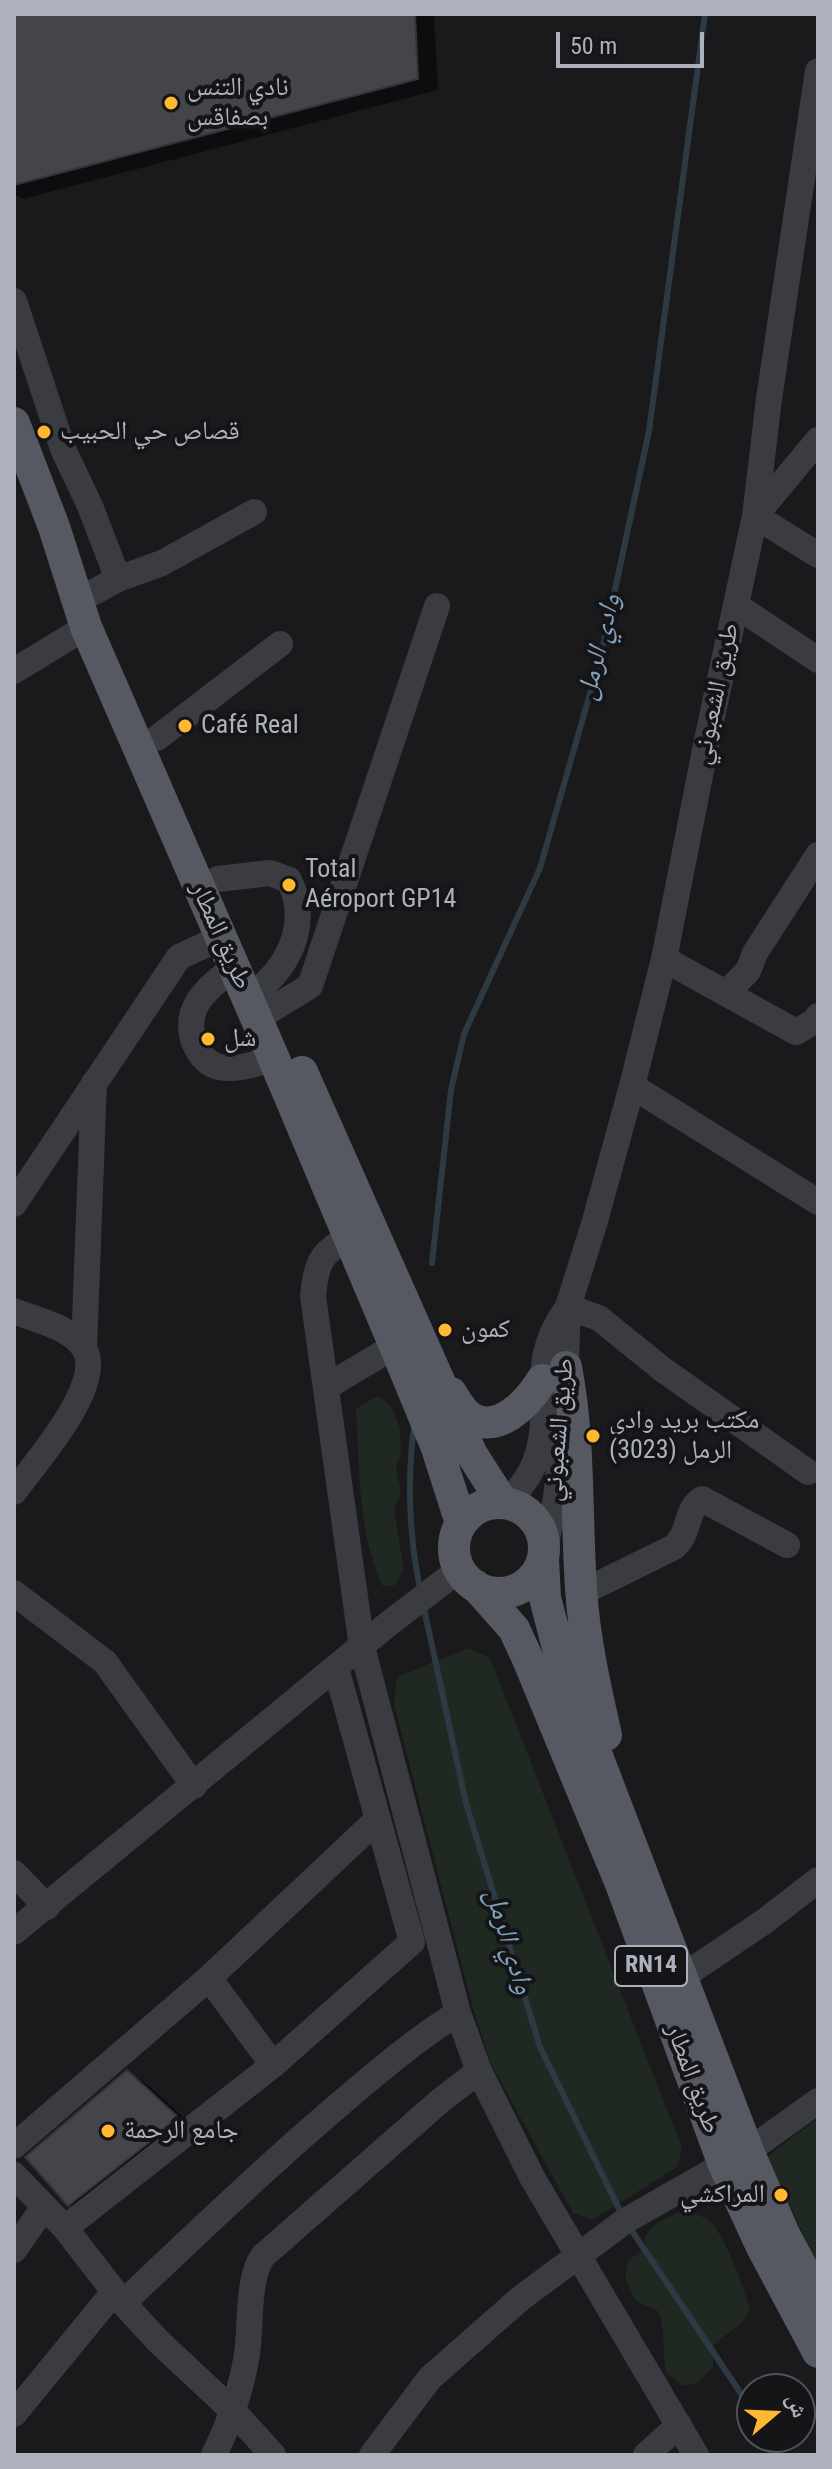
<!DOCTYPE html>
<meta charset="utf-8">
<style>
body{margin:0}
#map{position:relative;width:832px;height:2469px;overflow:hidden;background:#1a1a1d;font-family:"Roboto Condensed","Noto Naskh Arabic",sans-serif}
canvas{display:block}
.frame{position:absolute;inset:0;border:16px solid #acb1bd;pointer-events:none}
.north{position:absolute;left:736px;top:2373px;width:80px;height:80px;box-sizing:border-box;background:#151518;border:2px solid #51535a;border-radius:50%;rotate:71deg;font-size:22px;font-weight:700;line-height:32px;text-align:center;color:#acb1bd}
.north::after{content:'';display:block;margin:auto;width:28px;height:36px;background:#ffb830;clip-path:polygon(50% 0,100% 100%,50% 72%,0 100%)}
.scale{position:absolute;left:556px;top:32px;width:148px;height:36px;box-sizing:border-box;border:4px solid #acb1bd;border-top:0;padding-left:10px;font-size:24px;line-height:28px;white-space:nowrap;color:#acb1bd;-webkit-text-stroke:6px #151518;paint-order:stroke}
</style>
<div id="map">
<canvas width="832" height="2469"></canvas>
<div class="frame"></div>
<div class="north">ش</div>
<div class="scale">50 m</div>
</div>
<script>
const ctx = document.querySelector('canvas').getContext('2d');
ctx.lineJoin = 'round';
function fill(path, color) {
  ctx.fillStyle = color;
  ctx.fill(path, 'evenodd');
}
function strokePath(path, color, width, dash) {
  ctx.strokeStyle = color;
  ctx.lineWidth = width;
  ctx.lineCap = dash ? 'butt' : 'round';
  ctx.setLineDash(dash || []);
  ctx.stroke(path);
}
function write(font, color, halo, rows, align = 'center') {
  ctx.font = font + ' "Roboto Condensed","Noto Naskh Arabic",sans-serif';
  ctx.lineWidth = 8;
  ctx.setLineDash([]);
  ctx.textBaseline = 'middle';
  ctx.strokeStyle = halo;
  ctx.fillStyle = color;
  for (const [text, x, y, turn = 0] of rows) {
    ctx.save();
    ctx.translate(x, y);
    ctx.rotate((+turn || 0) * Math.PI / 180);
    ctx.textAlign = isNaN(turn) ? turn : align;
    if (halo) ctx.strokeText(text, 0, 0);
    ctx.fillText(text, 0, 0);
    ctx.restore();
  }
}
fill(new Path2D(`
 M 377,1396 L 391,1406 L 400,1428 L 401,1452 L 396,1469 L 401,1492 L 394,1509 L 404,1570 L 395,1585 L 383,1586 C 357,1532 360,1468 356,1409 Z
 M 468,1648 L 490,1658 L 682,2148 L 677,2167 L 592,2220 L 573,2213 L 491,2064 L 473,2008 L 394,1704 L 397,1677 Z
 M 818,2118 L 818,2265 L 767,2157 Z
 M 680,2211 C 690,2212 700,2214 709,2221 C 724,2232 746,2292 750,2311 C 739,2331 728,2330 713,2346 L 713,2367 L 699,2382 L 684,2386 L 666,2372 C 662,2351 666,2330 658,2311 L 636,2301 L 625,2279 L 628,2261 L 646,2247 L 645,2237 L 654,2225 Z`), '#1f2921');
fill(new Path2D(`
 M 14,14 L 434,14 L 438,90 L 23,199 L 14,194 Z
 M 127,2072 L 147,2084 L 196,2129 L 89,2216 L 69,2204 Z`), '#0007');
strokePath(new Path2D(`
 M 432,1263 L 451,1090 L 464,1034 L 540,868 L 601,655 L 649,431 L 705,14
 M 414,1426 C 407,1481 409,1535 420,1589
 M 423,1604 L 466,1803 L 540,2047 L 622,2215
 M 630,2228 L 752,2410
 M 770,2437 L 779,2450`), '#2e3a43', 6);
const building = new Path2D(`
 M 14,14 L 415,14 L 418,79 L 14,185 Z
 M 127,2070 L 177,2116 L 156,2137 L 68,2206 L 25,2157 Z`);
fill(building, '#44454a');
strokePath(building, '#343439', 2);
strokePath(new Path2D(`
 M 14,301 L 63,449 L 90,506 L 118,579 L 77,601
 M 818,440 L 755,516 L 818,555
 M 118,579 L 162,563 L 254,512
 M 737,606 L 818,660
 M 14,671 L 86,627
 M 157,738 L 280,644
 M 218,879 L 270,873 L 289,880 C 308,918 294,957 264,985
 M 664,959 L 796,1032 L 815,1021 L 818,1016
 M 234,967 C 208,988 182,1007 194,1042 C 199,1054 206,1064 219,1067 C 236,1071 258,1063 274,1059
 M 726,993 L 748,971 L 755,953 L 818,855
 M 256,1019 L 310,986 L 437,606
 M 632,1086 L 818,1202
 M 14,1204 L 179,957 L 220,938
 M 349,1238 C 320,1252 316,1265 313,1296 L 362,1647 L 458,2013 L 479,2071
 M 568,1307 L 599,1318 L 662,1369 L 808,1472
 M 14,1311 C 36,1320 71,1327 84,1348 C 106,1384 35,1463 14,1492
 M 84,1348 L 94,1083
 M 565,1385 L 568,1307 L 595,1221 L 632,1086 L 664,959 L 706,745 L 755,516 L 769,399 L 818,71
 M 326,1387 L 395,1346
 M 507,1503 C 518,1491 529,1478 535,1462 C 556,1408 525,1366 566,1310
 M 544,1552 L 556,1498 L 563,1432
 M 14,1593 L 105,1662 L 194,1786
 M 581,1593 L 674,1547 C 691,1533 685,1509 702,1499 L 787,1545
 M 14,1873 L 47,1907
 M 14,1932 L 387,1625 L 460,1569
 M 682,1977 L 765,1921 L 818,1880
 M 209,1978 L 273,2065
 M 14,2146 L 209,1978 L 377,1820
 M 14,2175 L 65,2228 L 123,2303 L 159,2342 L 234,2412 L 273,2455
 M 65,2228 L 273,2065 L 412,1942 L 336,1668
 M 14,2250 L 44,2207
 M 123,2303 C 195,2235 266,2167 341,2103 C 379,2071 416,2039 458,2013
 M 14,2414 L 114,2292
 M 214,2455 C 229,2424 240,2394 246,2360 C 252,2330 246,2280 263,2256 L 440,2101 L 479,2071 L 533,2179 L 696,2455
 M 372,2455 L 430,2378 L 521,2298 L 625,2221 L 748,2151 L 818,2101
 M 646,2455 L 679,2425`), '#3b3c42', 26);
strokePath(new Path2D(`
 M 14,423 L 54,527 L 86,627 L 274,1059 L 395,1346 L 437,1448 L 461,1523
 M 302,1072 L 471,1453 L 503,1503
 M 566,1367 C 580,1440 576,1514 581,1588 C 584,1638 595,1687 606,1735
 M 451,1393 C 455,1399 460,1408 466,1414 C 495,1439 528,1403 542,1380
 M454 1548a45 45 0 1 1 90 0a45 45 0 1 1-90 0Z
 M 543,1559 L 545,1598 L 563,1667 L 748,2151 L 784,2234 L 818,2298
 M 476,1586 L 514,1629 L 527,1657 L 621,1884 L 724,2165 L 762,2247 L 818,2352`), '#565962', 32);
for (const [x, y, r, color] of [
 [171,103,8,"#ffb830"],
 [44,432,8,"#ffb830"],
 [185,726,8,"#ffb830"],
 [289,885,8,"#ffb830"],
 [208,1039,8,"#ffb830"],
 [445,1330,8,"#ffb830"],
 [593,1436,8,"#ffb830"],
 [108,2131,8,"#ffb830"],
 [781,2195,8,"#ffb830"]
]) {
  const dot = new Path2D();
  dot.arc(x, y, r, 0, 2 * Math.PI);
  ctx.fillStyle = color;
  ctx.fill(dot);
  strokePath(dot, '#151518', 3);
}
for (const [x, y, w] of [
 [651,1966,72]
]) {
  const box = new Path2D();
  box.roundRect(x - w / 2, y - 20, w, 40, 6);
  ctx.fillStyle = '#151518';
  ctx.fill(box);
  strokePath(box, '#acb1bd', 2);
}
write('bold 24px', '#acb1bd', null, [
 ["RN14",651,1966]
]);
write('26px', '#acb1bd', '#151518', [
 ["نادي التنس",187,88],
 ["بصفاقس",187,118],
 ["قصاص حي الحبيب",60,432],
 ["Café Real",201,726],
 ["Total",305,870],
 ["Aéroport GP14",305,900],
 ["شل",224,1039],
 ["كمون",461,1330],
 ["مكتب بريد وادي",609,1421],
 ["الرمل (3023)",609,1451],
 ["جامع الرحمة",124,2131],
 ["المراكشي",765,2195,"right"]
], 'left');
write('26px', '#acb1bd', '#151518', [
 ["طريق الشعبوني",717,694,-78],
 ["طريق المطار",220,936,66],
 ["طريق الشعبوني",560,1430,-85],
 ["طريق المطار",692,2079,70]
]);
write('italic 28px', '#80a0bb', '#151518', [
 ["وادي الرمل",600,647,-76],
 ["وادي الرمل",508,1942,73]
]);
</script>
